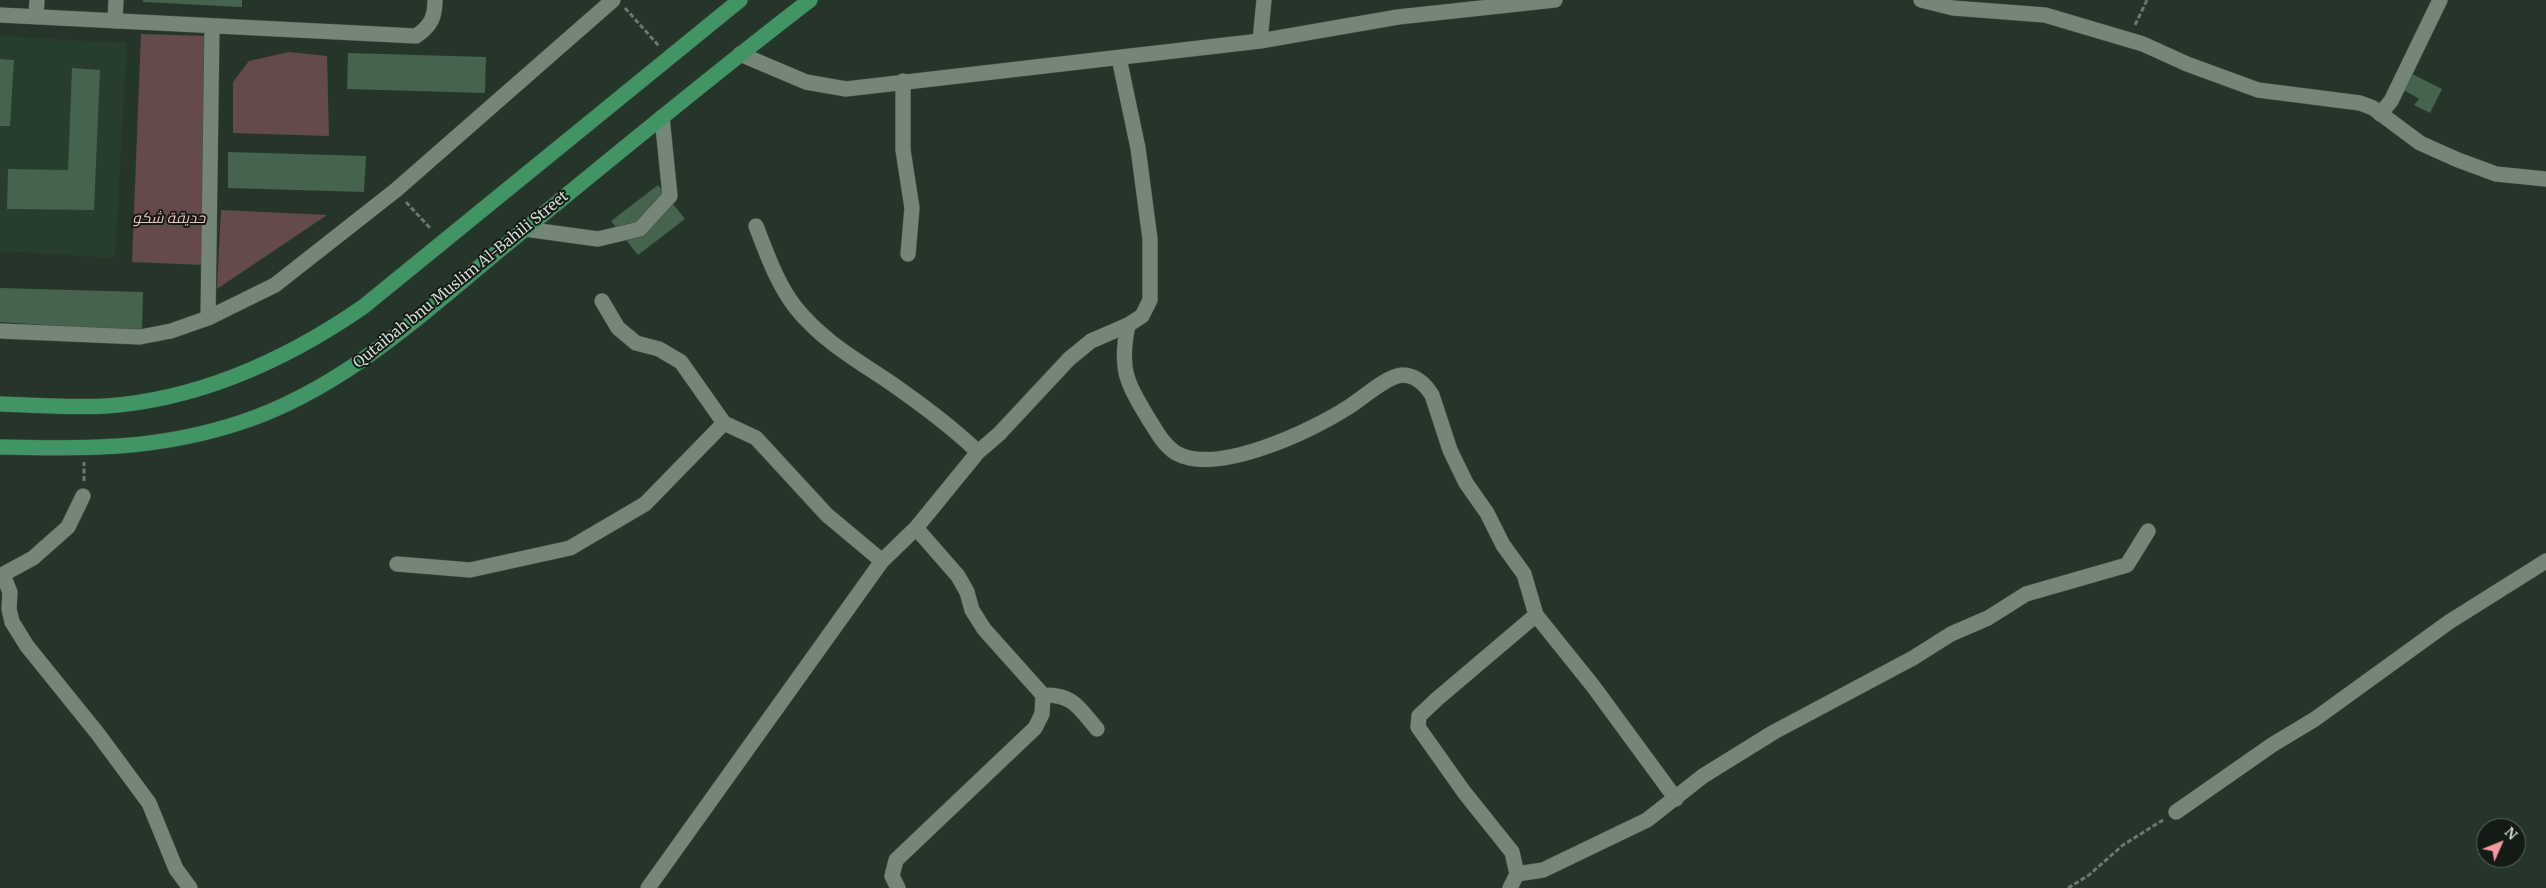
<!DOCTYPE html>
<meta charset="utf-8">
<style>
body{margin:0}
#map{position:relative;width:2546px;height:888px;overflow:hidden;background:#26352a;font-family:Merriweather,serif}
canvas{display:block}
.north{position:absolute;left:2476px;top:818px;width:50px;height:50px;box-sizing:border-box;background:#141b16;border:1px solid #5f6761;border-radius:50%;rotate:46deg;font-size:14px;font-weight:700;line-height:20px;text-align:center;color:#d0d9d2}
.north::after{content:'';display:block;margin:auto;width:18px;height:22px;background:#f59b9f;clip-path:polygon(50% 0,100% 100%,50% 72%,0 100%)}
</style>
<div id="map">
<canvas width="2546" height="888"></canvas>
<div class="north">N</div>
</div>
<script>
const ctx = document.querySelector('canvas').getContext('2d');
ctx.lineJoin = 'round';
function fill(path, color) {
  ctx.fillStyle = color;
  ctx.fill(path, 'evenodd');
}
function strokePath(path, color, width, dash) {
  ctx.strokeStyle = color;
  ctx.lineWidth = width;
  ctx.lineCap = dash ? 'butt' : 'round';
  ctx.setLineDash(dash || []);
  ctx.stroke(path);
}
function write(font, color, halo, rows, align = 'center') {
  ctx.font = font + ' Merriweather,Cairo,serif';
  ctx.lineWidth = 4;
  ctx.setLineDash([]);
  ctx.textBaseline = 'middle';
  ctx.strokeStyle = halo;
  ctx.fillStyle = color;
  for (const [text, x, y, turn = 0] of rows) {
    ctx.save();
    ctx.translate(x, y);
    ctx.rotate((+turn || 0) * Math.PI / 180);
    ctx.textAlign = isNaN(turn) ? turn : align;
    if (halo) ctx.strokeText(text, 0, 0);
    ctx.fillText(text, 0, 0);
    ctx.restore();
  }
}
fill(new Path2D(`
 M 0,36 L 127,43 L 115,258 L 0,251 Z`), '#273d2d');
fill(new Path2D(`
 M 141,34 L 207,36 L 203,265 L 132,262 Z
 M 289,52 L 327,56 L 329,136 L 233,133 L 233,82 L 249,61 Z
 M 221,210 L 327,215 L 217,289 Z`), '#654a4b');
fill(new Path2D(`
 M 143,0 L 242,0 L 242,7 L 143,2 Z
 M 348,53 L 486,57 L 485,93 L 347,89 Z
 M 0,59 L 14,60 L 10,126 L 0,126 Z
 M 72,68 L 100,70 L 94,210 L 7,209 L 8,169 L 68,170 Z
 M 2412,74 L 2442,89 L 2430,113 L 2414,105 L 2419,99 L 2404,90 Z
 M 228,152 L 366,156 L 364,192 L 228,188 Z
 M 658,185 L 685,219 L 638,255 L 611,221 Z
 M 0,288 L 143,292 L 142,332 L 0,322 Z`), '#45634d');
const minor = new Path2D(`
 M 1921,0 L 1953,8 L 2045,15 L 2143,44 L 2187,64 L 2258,90 L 2360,103 L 2373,108 L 2420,143 L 2458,160 L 2496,174 L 2546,179
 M 0,15 L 416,36 C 431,26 435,17 435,0
 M 36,17 L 37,0
 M 115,21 L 116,0
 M 1260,41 L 1264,0
 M 740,54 L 806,82 L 846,89 L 1260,41 L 1398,17 L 1555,0
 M 903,81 L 903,150 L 912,208 L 908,254
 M 2380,114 L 2391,101 L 2440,0
 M 756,226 C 767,254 777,284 796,308 C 821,339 853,358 885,379 C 917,401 950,425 978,452
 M 525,229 L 598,239 L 640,229 L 670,196 L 662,117
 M 602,301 L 618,328 L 636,343 L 659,349 L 681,362 L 724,423
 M 208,318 L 212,26
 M 1128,325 C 1119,369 1126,381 1148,418 C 1156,430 1163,445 1176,453 C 1217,476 1311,431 1347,408 C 1361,400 1386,376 1402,375 C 1416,375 1425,384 1432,395 L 1450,450 L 1466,483 L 1487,513 L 1503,545 L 1524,574 L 1536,615 L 1593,686 L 1676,799
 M 0,331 L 140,337 L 171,331 L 208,318 L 275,285 L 396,190 L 613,0
 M 397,564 L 470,570 L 570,548 L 645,504 L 724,423 L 756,438 L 827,515 L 882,561
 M 3,575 L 10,592 L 9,609 L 12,622 L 27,646 L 98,734 L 149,803 L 176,869 L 190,888
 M 0,576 L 33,558 L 68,527 L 83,496
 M 1043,695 C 1073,694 1079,708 1097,729
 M 2176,812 L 2272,745 L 2315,719 L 2449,622 L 2546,561
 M 1517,874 L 1543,870 L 1647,820 L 1703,776 L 1774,732 L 1913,658 L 1951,634 L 1988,618 L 2026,594 L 2127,565 L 2148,531
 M 648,888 L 882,561 L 916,528 L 978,452 L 999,434 L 1069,359 L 1091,341 L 1128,325 L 1142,316 L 1150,300 L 1150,239 L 1138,148 L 1119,58
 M 898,888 L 892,876 L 896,860 L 1035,728 L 1042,714 L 1043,695 L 984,629 L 972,610 L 967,592 L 958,576 L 916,528
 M 1510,888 L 1517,874 L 1512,852 L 1464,792 L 1418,727 L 1419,716 L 1437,699 L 1536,615`);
const major = new Path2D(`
 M 0,404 C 36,405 71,408 107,406 C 201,399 286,360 363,307 L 740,0
 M 0,447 C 86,449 158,450 242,422 C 345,388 425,311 507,244 C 607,162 707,79 810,0`);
strokePath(minor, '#445248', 16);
strokePath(major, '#445248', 16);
strokePath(new Path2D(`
 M 625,8 L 659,46
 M 2135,25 L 2147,0
 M 406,202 L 430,228
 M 84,481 L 84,462
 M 2068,888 L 2089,875 L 2123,845 L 2163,820`), '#6c786f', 3, [5, 2.5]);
strokePath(minor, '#758679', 15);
strokePath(major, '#419565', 15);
write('italic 15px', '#f6bec0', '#141b16', [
 ["حديقة شكو",169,219]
]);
write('15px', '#d0d9d2', '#141b16', [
 ["Qutaibah bnu Muslim Al-Bahili Street",461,280,-39]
]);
</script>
